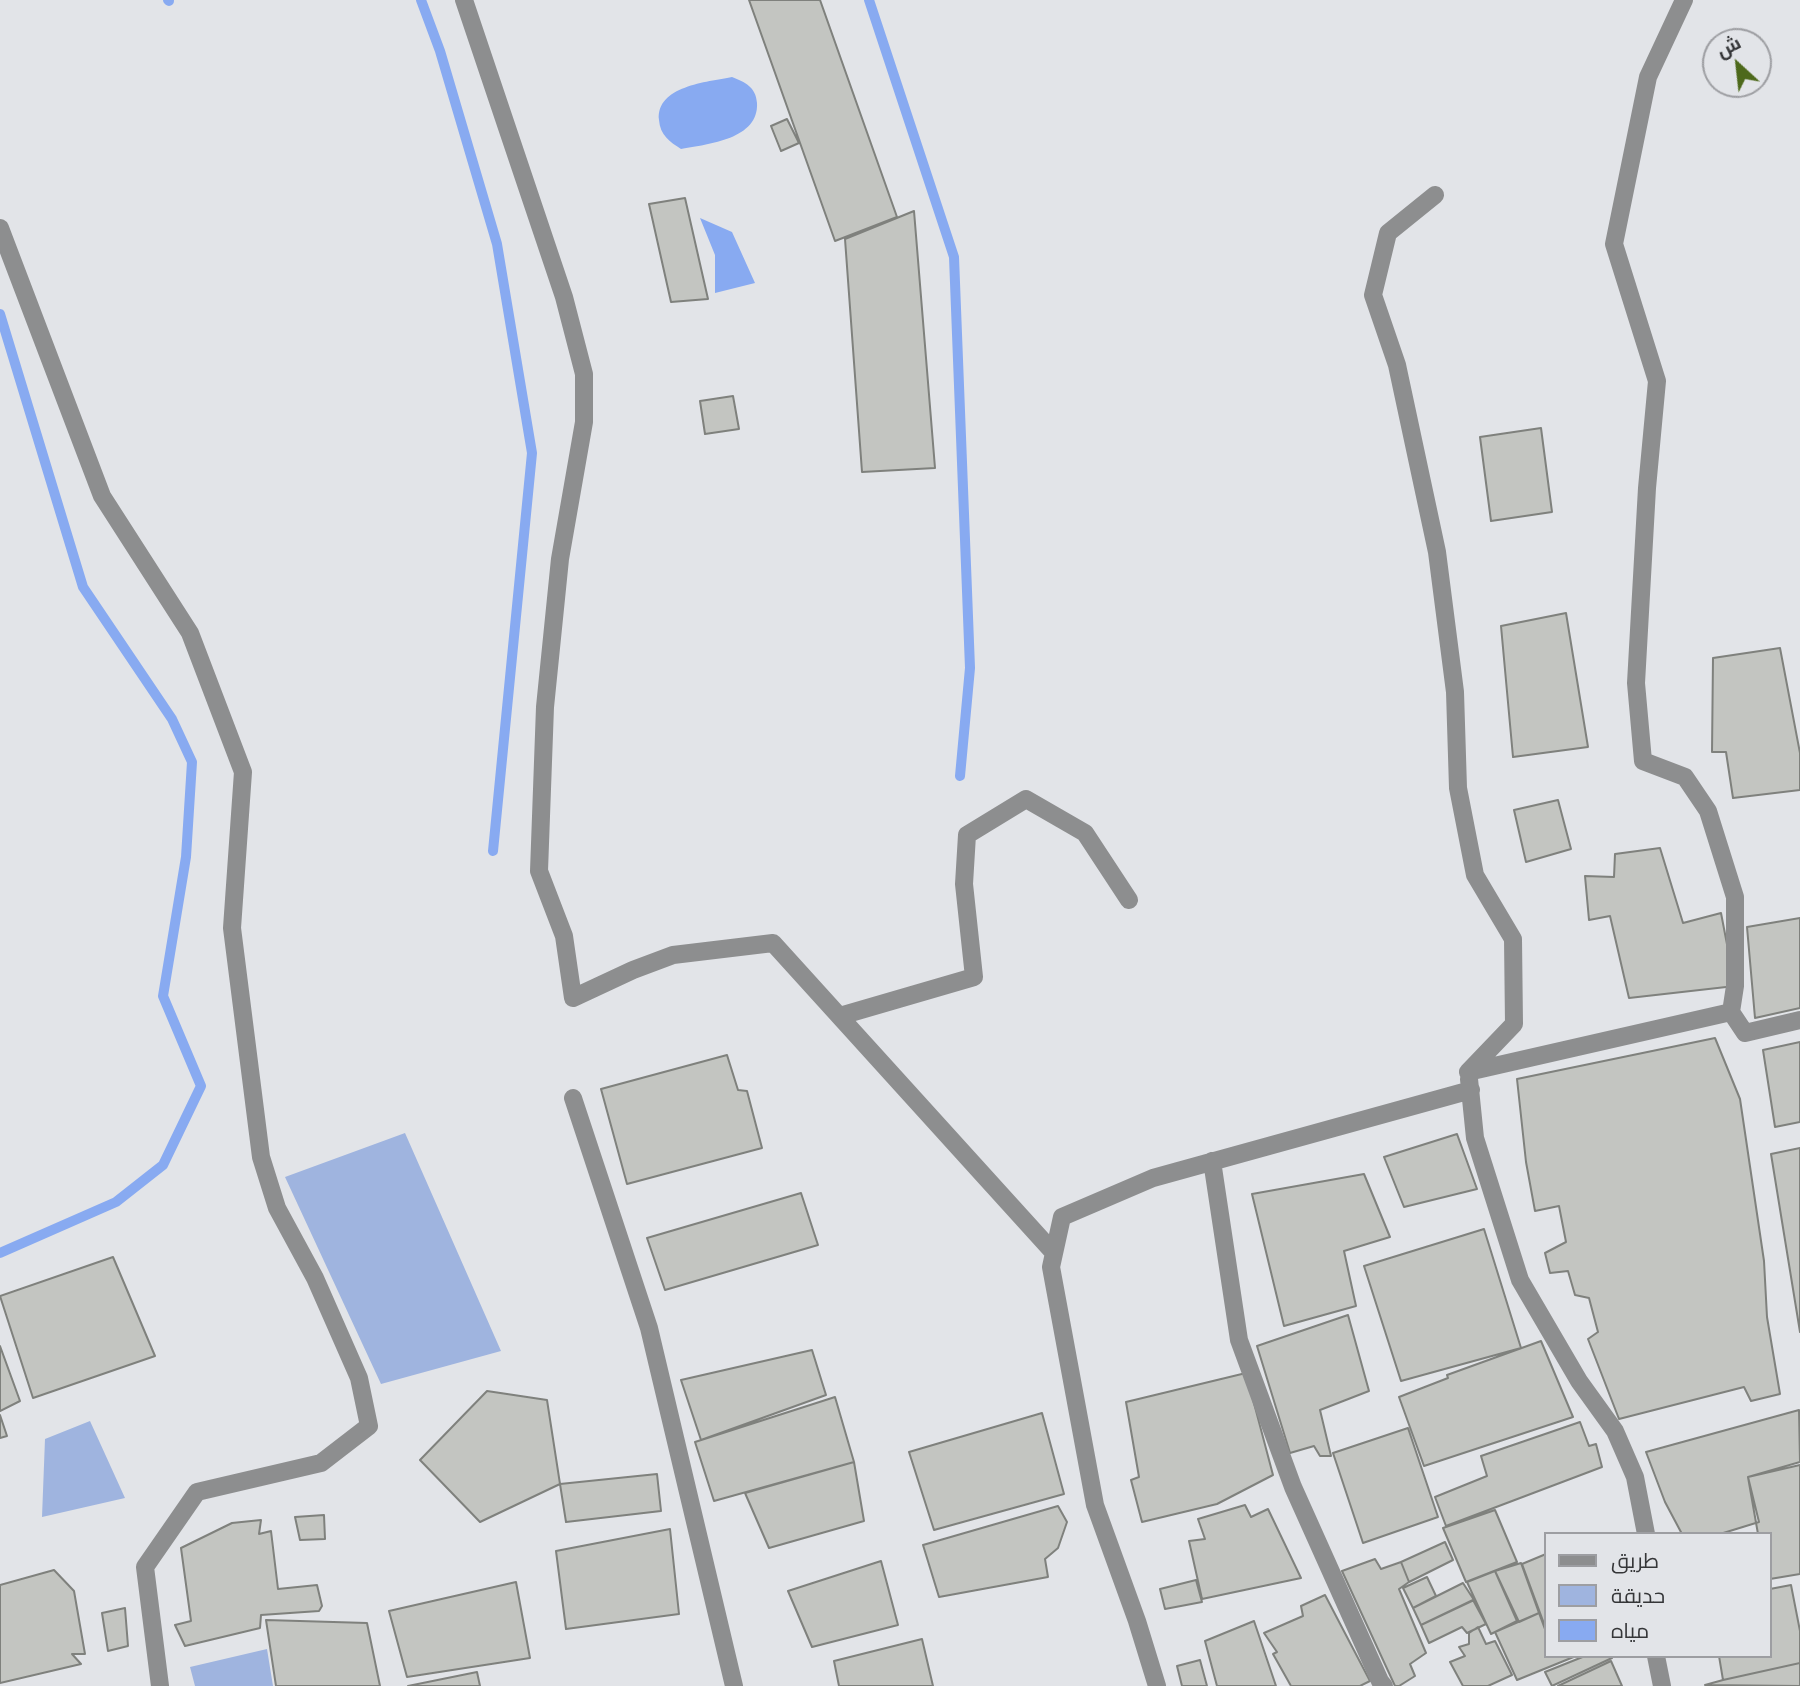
<!DOCTYPE html>
<meta charset="utf-8">
<style>
body{margin:0}
#map{position:relative;width:1800px;height:1686px;overflow:hidden;background:#e2e4e8;font-family:Manrope,Cairo,sans-serif}
canvas{display:block}
.legend{position:absolute;left:1544px;top:1532px;width:228px;height:126px;box-sizing:border-box;background:#e2e4e8;border:2px solid #9d9ea2;margin:0;padding:9px 12px;list-style:none;font-size:21px;color:#353638}
.legend li{display:flex;align-items:center;gap:14px;height:35px}
.legend b{width:35px;border:2px solid #9d9ea2}
.north{position:absolute;left:1702px;top:28px;width:70px;height:70px;box-sizing:border-box;background:#e2e4e8;border:2px solid #9d9ea2;border-radius:50%;rotate:333deg;font-size:19px;font-weight:700;line-height:28px;text-align:center;color:#353638}
.north::after{content:'';display:block;margin:auto;width:24px;height:32px;background:#4d691b;clip-path:polygon(50% 0,100% 100%,50% 72%,0 100%)}
</style>
<div id="map">
<canvas width="1800" height="1686"></canvas>
<ul class="legend">
<li><b style="height:9px;background:#8d8e8f"></b>طريق</li>
<li><b style="height:19px;background:#9fb4df"></b>حديقة</li>
<li><b style="height:19px;background:#88aaf1"></b>مياه</li>
</ul>
<div class="north">ش</div>
</div>
<script>
const ctx = document.querySelector('canvas').getContext('2d');
ctx.lineJoin = 'round';
function fill(path, color) {
  ctx.fillStyle = color;
  ctx.fill(path, 'evenodd');
}
function strokePath(path, color, width, dash) {
  ctx.strokeStyle = color;
  ctx.lineWidth = width;
  ctx.lineCap = dash ? 'butt' : 'round';
  ctx.setLineDash(dash || []);
  ctx.stroke(path);
}
fill(new Path2D(`
 M 405,1133 L 501,1351 L 381,1384 L 285,1177 Z
 M 90,1421 L 125,1498 L 42,1517 L 45,1439 Z
 M 267,1649 L 273,1686 L 195,1686 L 190,1667 Z`), '#9fb4df');
fill(new Path2D(`
 M 732,77 C 745,82 756,87 757,103 C 759,139 709,144 681,149 C 670,142 660,135 659,120 C 656,86 707,82 732,77 Z
 M 700,218 L 732,232 L 755,283 L 715,293 L 715,255 Z`), '#88aaf1');
strokePath(new Path2D(`
 M 168,0 L 169,1
 M 421,0 L 440,51 L 497,244 L 532,453 L 493,851
 M 869,0 L 954,257 L 970,668 L 960,776
 M 0,314 L 83,587 L 172,719 L 192,762 L 186,857 L 163,996 L 201,1086 L 163,1165 L 116,1202 L 0,1253`), '#88aaf1', 10);
const building = new Path2D(`
 M 749,0 L 820,0 L 897,217 L 835,241 Z
 M 787,119 L 799,143 L 781,151 L 771,126 Z
 M 685,198 L 708,299 L 671,302 L 649,204 Z
 M 914,211 L 935,468 L 862,472 L 845,239 Z
 M 733,396 L 739,429 L 705,434 L 700,401 Z
 M 1541,428 L 1552,512 L 1491,521 L 1480,437 Z
 M 1566,613 L 1588,747 L 1513,757 L 1501,626 Z
 M 1780,648 L 1800,753 L 1800,790 L 1733,798 L 1726,752 L 1712,752 L 1713,658 Z
 M 1558,800 L 1571,849 L 1526,862 L 1514,810 Z
 M 1660,848 L 1683,923 L 1721,913 L 1735,986 L 1629,998 L 1610,916 L 1589,920 L 1585,876 L 1614,877 L 1615,854 Z
 M 1800,918 L 1800,1008 L 1755,1018 L 1747,927 Z
 M 1715,1038 L 1740,1099 L 1764,1261 L 1767,1317 L 1780,1394 L 1751,1401 L 1744,1387 L 1619,1419 L 1588,1339 L 1598,1332 L 1589,1298 L 1575,1295 L 1568,1271 L 1550,1273 L 1545,1253 L 1566,1242 L 1559,1206 L 1535,1211 L 1526,1162 L 1517,1079 Z
 M 1800,1042 L 1800,1122 L 1775,1127 L 1763,1050 Z
 M 727,1055 L 738,1090 L 747,1091 L 762,1148 L 627,1184 L 601,1089 Z
 M 1457,1134 L 1477,1189 L 1404,1207 L 1384,1157 Z
 M 1800,1148 L 1800,1332 L 1771,1154 Z
 M 1364,1174 L 1390,1237 L 1344,1251 L 1356,1306 L 1284,1326 L 1252,1194 Z
 M 801,1193 L 818,1245 L 665,1290 L 647,1238 Z
 M 1484,1229 L 1521,1348 L 1401,1381 L 1364,1266 Z
 M 113,1257 L 155,1356 L 33,1398 L 0,1296 Z
 M 1348,1315 L 1369,1391 L 1320,1410 L 1331,1456 L 1320,1456 L 1314,1446 L 1290,1453 L 1257,1346 Z
 M 1541,1341 L 1573,1417 L 1424,1466 L 1399,1397 L 1448,1378 L 1447,1375 Z
 M 0,1346 L 20,1401 L 0,1411 Z
 M 812,1350 L 826,1395 L 701,1440 L 681,1380 Z
 M 1246,1373 L 1273,1475 L 1217,1504 L 1142,1522 L 1131,1480 L 1139,1477 L 1126,1402 Z
 M 487,1391 L 547,1400 L 560,1484 L 480,1522 L 420,1460 Z
 M 835,1397 L 854,1462 L 714,1501 L 695,1442 Z
 M 1799,1410 L 1800,1462 L 1748,1477 L 1759,1522 L 1720,1534 L 1682,1534 L 1665,1502 L 1646,1452 Z
 M 1042,1413 L 1064,1494 L 934,1530 L 909,1452 Z
 M 0,1415 L 7,1436 L 0,1438 Z
 M 1580,1422 L 1589,1446 L 1596,1444 L 1602,1467 L 1446,1526 L 1435,1497 L 1487,1476 L 1481,1456 Z
 M 1408,1428 L 1438,1517 L 1363,1543 L 1333,1453 Z
 M 854,1462 L 864,1521 L 769,1548 L 745,1493 Z
 M 1800,1465 L 1800,1574 L 1770,1579 L 1770,1534 L 1758,1534 L 1748,1477 Z
 M 657,1474 L 661,1511 L 566,1522 L 560,1484 Z
 M 1245,1505 L 1251,1517 L 1268,1509 L 1301,1578 L 1202,1599 L 1189,1541 L 1205,1539 L 1198,1519 Z
 M 1058,1506 L 1067,1522 L 1058,1548 L 1045,1559 L 1048,1577 L 939,1597 L 923,1545 Z
 M 1495,1510 L 1517,1562 L 1466,1582 L 1443,1528 Z
 M 324,1515 L 325,1539 L 300,1540 L 295,1517 Z
 M 261,1520 L 259,1534 L 271,1531 L 278,1589 L 317,1585 L 322,1606 L 319,1611 L 261,1615 L 260,1628 L 185,1646 L 175,1625 L 191,1621 L 181,1548 L 232,1523 Z
 M 670,1529 L 679,1614 L 566,1629 L 556,1551 Z
 M 1445,1542 L 1453,1560 L 1409,1582 L 1401,1562 Z
 M 1546,1554 L 1546,1629 L 1522,1564 Z
 M 1375,1559 L 1381,1569 L 1401,1562 L 1409,1582 L 1399,1589 L 1426,1653 L 1410,1664 L 1415,1676 L 1399,1686 L 1395,1686 L 1342,1571 Z
 M 881,1561 L 898,1625 L 812,1647 L 788,1591 Z
 M 1521,1563 L 1539,1613 L 1519,1622 L 1495,1571 Z
 M 54,1570 L 74,1591 L 85,1654 L 72,1654 L 81,1664 L 0,1683 L 0,1585 Z
 M 1495,1571 L 1517,1621 L 1491,1634 L 1467,1582 Z
 M 1427,1577 L 1436,1596 L 1413,1608 L 1403,1588 Z
 M 1196,1580 L 1202,1602 L 1165,1609 L 1160,1589 Z
 M 516,1582 L 530,1658 L 407,1677 L 389,1611 Z
 M 1463,1583 L 1474,1600 L 1421,1625 L 1413,1608 Z
 M 1791,1585 L 1800,1631 L 1800,1663 L 1723,1680 L 1719,1656 L 1770,1656 L 1770,1589 Z
 M 1325,1595 L 1370,1681 L 1360,1686 L 1291,1686 L 1273,1654 L 1277,1652 L 1264,1633 L 1303,1616 L 1301,1606 Z
 M 1473,1600 L 1486,1624 L 1467,1633 L 1462,1627 L 1429,1643 L 1421,1625 Z
 M 125,1608 L 128,1646 L 108,1651 L 102,1613 Z
 M 1539,1613 L 1546,1632 L 1546,1656 L 1576,1656 L 1517,1680 L 1495,1632 Z
 M 266,1620 L 367,1623 L 380,1686 L 276,1686 Z
 M 1254,1621 L 1276,1686 L 1217,1686 L 1205,1641 Z
 M 1478,1627 L 1486,1644 L 1495,1641 L 1512,1675 L 1488,1686 L 1463,1686 L 1450,1662 L 1465,1656 L 1459,1647 L 1469,1644 L 1469,1633 Z
 M 922,1639 L 933,1686 L 839,1686 L 834,1661 Z
 M 1585,1656 L 1611,1656 L 1612,1658 L 1552,1686 L 1545,1672 Z
 M 1200,1660 L 1207,1686 L 1182,1686 L 1177,1666 Z
 M 1611,1661 L 1622,1686 L 1558,1686 Z
 M 1800,1663 L 1800,1686 L 1705,1685 L 1723,1680 Z
 M 477,1672 L 480,1686 L 408,1686 Z`);
fill(building, '#c3c5c1');
strokePath(building, '#7f817d', 2);
strokePath(new Path2D(`
 M 464,0 L 564,297 L 584,374 L 584,422 L 560,559 L 545,707 L 539,871 L 564,936 L 573,998 L 633,970 L 673,955 L 773,943 L 1054,1253
 M 1684,0 L 1648,77 L 1614,244 L 1657,381 L 1647,488 L 1636,683 L 1643,761 L 1685,777 L 1708,811 L 1735,897 L 1735,986 L 1731,1012
 M 1435,195 L 1388,233 L 1373,295 L 1397,365 L 1437,552 L 1455,692 L 1458,788 L 1475,875 L 1513,939 L 1514,1024 L 1468,1072
 M 0,228 L 102,496 L 190,633 L 243,772 L 232,928 L 261,1157 L 277,1208 L 315,1278 L 359,1378 L 369,1426 L 321,1463 L 197,1492 L 145,1567 L 160,1686
 M 840,1016 L 974,977 L 964,884 L 967,835 L 1026,799 L 1085,833 L 1129,900
 M 1468,1072 L 1731,1012 L 1745,1033 L 1800,1020
 M 1469,1079 L 1475,1138 L 1520,1280 L 1579,1381 L 1615,1431 L 1635,1477 L 1646,1534
 M 573,1098 L 649,1328 L 734,1686
 M 1212,1161 L 1239,1340 L 1293,1487 L 1380,1681 L 1384,1686
 M 1656,1656 L 1662,1686
 M 1157,1686 L 1137,1621 L 1095,1505 L 1051,1267 L 1062,1217 L 1153,1178 L 1471,1090`), '#8d8e8f', 18);
</script>
